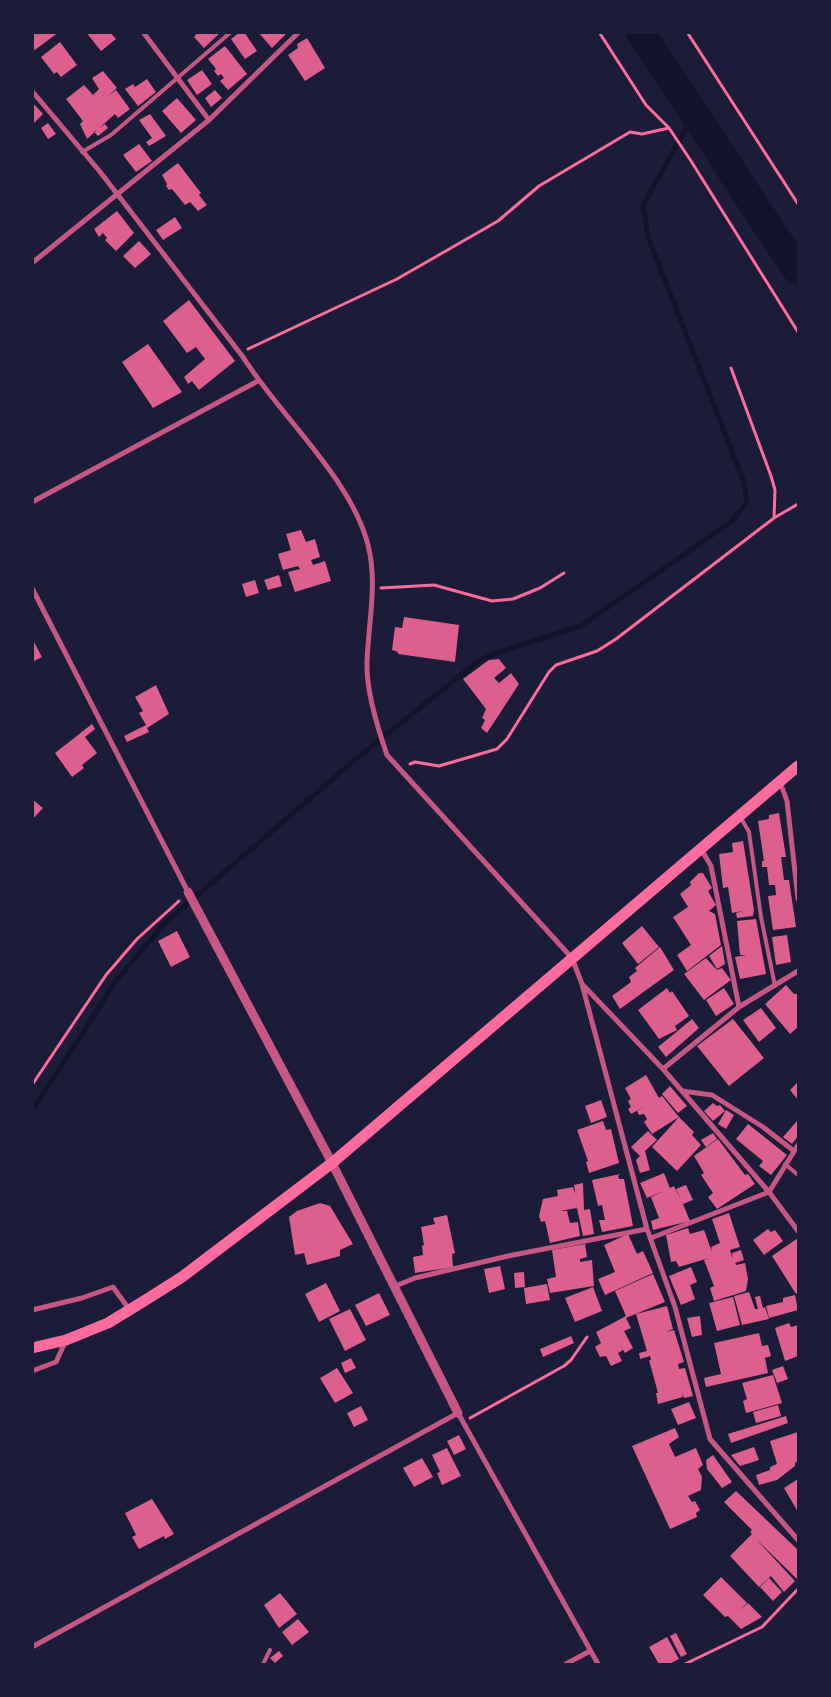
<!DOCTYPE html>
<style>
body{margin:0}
#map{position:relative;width:831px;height:1697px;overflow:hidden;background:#1b1b3a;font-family:Inter,sans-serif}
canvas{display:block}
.frame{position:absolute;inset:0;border:34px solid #1b1b3a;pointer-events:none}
</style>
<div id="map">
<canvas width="831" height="1697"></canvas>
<div class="frame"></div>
</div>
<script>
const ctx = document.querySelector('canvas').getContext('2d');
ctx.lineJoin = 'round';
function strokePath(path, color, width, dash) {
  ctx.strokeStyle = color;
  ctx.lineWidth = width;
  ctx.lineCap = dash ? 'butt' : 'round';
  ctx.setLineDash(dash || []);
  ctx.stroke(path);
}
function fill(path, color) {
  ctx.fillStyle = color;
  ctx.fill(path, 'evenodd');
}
strokePath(new Path2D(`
 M 32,1111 L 116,981 L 164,924 L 357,758 L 480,660 L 499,652 L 581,626 L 731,522 L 747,502 L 744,482 L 648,237 L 643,205 L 695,113`), '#12122b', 5);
strokePath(new Path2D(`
 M 640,32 C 694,111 744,192 798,271`), '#12122b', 29);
fill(new Path2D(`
 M 32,32 L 59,32 L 32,52 Z
 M 86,32 L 110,32 L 116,39 L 101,51 Z
 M 194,32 L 221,32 L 204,48 L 194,37 L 196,35 Z
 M 240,32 L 244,32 L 257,51 L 245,59 L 231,39 Z
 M 258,32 L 288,32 L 272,48 Z
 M 307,38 L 325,68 L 305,81 L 288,55 L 298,48 L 297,44 Z
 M 60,42 L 77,65 L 61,77 L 57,72 L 54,74 L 41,57 Z
 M 225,46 L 247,74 L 228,90 L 220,81 L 224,78 L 221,74 L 218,76 L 214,71 L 216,69 L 208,59 Z
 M 202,70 L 212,84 L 197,95 L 187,80 Z
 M 103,71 L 117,88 L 108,96 L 116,90 L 130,109 L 118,118 L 115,114 L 87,139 L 80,124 L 83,121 L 66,99 L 84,85 L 93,95 L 99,89 L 92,78 Z
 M 147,79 L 156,92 L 138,106 L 125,89 L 133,84 L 135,87 Z
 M 215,90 L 222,98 L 211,107 L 205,98 Z
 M 177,98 L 196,120 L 181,133 L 162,111 Z
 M 32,102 L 43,114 L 32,125 Z
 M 150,114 L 166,136 L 149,146 L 146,142 L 152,138 L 139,120 Z
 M 48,123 L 56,134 L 48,139 L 41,128 Z
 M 105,124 L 108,128 L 98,136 L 94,132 Z
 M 139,144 L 152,161 L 136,172 L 123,155 Z
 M 178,163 L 201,193 L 199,195 L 207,205 L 198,211 L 190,202 L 185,205 L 172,189 L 169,190 L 166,186 L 167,184 L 162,175 Z
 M 117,211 L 134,233 L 116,251 L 105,240 L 107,238 L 103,233 L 99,237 L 94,229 Z
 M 175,217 L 182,228 L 163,240 L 156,230 Z
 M 139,241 L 151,254 L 135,268 L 123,256 Z
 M 189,300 L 235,361 L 199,390 L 192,381 L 188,384 L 184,377 L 205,359 L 196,347 L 187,353 L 163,321 Z
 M 148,344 L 182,392 L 153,408 L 122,362 Z
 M 301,530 L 306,542 L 315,539 L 320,557 L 311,560 L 313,565 L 325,561 L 331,581 L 295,592 L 288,572 L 300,569 L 298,566 L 283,570 L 278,554 L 291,550 L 286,534 Z
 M 279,575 L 282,586 L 268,590 L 264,580 Z
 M 255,580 L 259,593 L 246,597 L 242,584 Z
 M 404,617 L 459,625 L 455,662 L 398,654 L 398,652 L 392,650 L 395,627 L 402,628 Z
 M 32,638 L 42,657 L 32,662 Z
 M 499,659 L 506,668 L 494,678 L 499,683 L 511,673 L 519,684 L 487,733 L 481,728 L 485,720 L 482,718 L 486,709 L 463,679 L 489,660 Z
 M 156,685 L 169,714 L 147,728 L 149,732 L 127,742 L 124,736 L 146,725 L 139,713 L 143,711 L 135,697 Z
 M 92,724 L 95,729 L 85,737 L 97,753 L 82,765 L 84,768 L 72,777 L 55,753 Z
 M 32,799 L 43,808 L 32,820 Z
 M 779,813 L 786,857 L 781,857 L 784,880 L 789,880 L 796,927 L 773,930 L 768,896 L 776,895 L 775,885 L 769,885 L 767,867 L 762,867 L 762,861 L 764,861 L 758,821 L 769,819 L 769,815 Z
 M 743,841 L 754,910 L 753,916 L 737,918 L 736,913 L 742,911 L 732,913 L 728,887 L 723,888 L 719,854 L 733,852 L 732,843 Z
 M 699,873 L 703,873 L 712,888 L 708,891 L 716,905 L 709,911 L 715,914 L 721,945 L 687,971 L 677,955 L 691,945 L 673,917 L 688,907 L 680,894 L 691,885 L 690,882 Z
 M 756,919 L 766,974 L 740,979 L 735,957 L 747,955 L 740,955 L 737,921 Z
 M 642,926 L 659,947 L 638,964 L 622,943 Z
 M 177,931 L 190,957 L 171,967 L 158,941 Z
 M 787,935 L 791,962 L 776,965 L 772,937 Z
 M 722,946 L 725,964 L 717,969 L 709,956 Z
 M 660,947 L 674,970 L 620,1009 L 612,996 L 631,982 L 629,977 L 637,971 L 635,968 Z
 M 706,958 L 717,970 L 722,968 L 731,980 L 704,1000 L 684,974 Z
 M 786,985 L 794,994 L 798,994 L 798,1027 L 790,1034 L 765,1004 Z
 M 667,988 L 670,993 L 672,991 L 689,1016 L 675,1026 L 677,1030 L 659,1039 L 638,1010 Z
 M 724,988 L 734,1004 L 716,1016 L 706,1000 Z
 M 761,1008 L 776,1028 L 759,1042 L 743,1020 Z
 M 692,1019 L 699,1028 L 666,1057 L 658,1047 Z
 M 733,1019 L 764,1058 L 729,1086 L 697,1046 Z
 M 646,1075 L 659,1098 L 662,1096 L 679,1117 L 652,1134 L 644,1122 L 647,1119 L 644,1114 L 639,1115 L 637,1111 L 645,1106 L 631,1114 L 628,1109 L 631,1107 L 628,1101 L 631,1099 L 625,1088 Z
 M 798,1082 L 798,1100 L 790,1090 Z
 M 670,1086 L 687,1106 L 678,1113 L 662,1094 Z
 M 601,1100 L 607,1117 L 591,1123 L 585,1106 Z
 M 713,1103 L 717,1106 L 720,1105 L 725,1111 L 713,1121 L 704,1111 Z
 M 726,1110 L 734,1115 L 726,1129 L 718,1124 Z
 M 679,1117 L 694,1132 L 692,1135 L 701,1145 L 677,1171 L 652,1147 Z
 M 798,1120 L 798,1136 L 792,1144 L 783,1137 Z
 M 603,1121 L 606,1130 L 611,1129 L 619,1163 L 589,1173 L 586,1162 L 588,1161 L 577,1130 Z
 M 748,1124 L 787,1155 L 771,1175 L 759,1166 L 763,1161 L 736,1139 Z
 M 648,1131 L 657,1140 L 645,1151 L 650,1170 L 640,1173 L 636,1160 L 640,1156 L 631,1147 Z
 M 713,1133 L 717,1139 L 706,1147 L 701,1140 Z
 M 718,1139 L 745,1175 L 748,1174 L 755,1184 L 717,1209 L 708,1197 L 713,1193 L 701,1175 L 704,1173 L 694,1156 Z
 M 664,1173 L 670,1188 L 674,1186 L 681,1200 L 676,1189 L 686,1185 L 693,1200 L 683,1204 L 690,1221 L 653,1230 L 651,1221 L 659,1218 L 651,1197 L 664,1191 L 647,1198 L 640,1183 Z
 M 620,1174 L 618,1176 L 619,1179 L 624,1179 L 633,1226 L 602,1232 L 599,1220 L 605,1220 L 602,1205 L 598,1206 L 592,1180 Z
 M 583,1183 L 584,1210 L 590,1209 L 594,1234 L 583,1236 L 575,1199 L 577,1208 L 560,1211 L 567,1211 L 570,1223 L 578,1222 L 580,1236 L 550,1243 L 545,1221 L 541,1222 L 539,1216 L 543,1199 L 558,1196 L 557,1190 L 573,1187 L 575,1194 L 574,1185 Z
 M 320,1203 L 330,1206 L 353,1244 L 340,1250 L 340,1256 L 307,1265 L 304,1253 L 295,1255 L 289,1217 L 297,1211 Z
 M 729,1213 L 740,1247 L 730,1250 L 733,1259 L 732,1253 L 741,1250 L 744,1260 L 735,1263 L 736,1265 L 745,1263 L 748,1279 L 746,1291 L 714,1301 L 710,1288 L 714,1286 L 704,1260 L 709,1258 L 679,1267 L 676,1261 L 671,1262 L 666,1235 L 688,1228 L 690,1234 L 704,1230 L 712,1252 L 711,1247 L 720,1243 L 712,1219 Z
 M 447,1215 L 455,1253 L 452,1254 L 453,1267 L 415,1273 L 413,1257 L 423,1255 L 422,1246 L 424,1245 L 421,1227 L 435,1224 L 433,1218 Z
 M 768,1229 L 771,1232 L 775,1230 L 783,1241 L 764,1255 L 753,1240 Z
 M 628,1234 L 637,1254 L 643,1251 L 653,1273 L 605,1295 L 598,1279 L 615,1272 L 604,1245 Z
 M 798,1238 L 798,1292 L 796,1294 L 772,1256 Z
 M 585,1244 L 587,1257 L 580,1259 L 580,1262 L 592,1260 L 594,1286 L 550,1293 L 547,1279 L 556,1277 L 552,1250 Z
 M 500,1266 L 505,1289 L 489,1293 L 484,1269 Z
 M 691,1267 L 697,1282 L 690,1285 L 695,1299 L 681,1305 L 669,1276 Z
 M 524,1272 L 525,1287 L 515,1288 L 514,1273 Z
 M 653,1274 L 665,1302 L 626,1318 L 631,1328 L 624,1331 L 633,1348 L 625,1353 L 619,1343 L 623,1350 L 618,1353 L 622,1361 L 611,1366 L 606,1356 L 600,1357 L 595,1347 L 601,1343 L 596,1332 L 626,1316 L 615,1291 Z
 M 326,1283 L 340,1311 L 319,1322 L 305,1294 Z
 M 547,1284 L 550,1300 L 526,1304 L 524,1288 Z
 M 593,1287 L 602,1311 L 575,1322 L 565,1298 Z
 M 749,1292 L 755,1309 L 758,1309 L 755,1297 L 760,1296 L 763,1308 L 765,1307 L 769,1319 L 742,1325 L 734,1296 Z
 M 379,1293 L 390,1315 L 366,1326 L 355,1305 Z
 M 795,1295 L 798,1310 L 769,1318 L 766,1306 L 783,1302 L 783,1298 Z
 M 733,1297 L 740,1325 L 717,1331 L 709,1303 Z
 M 667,1306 L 673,1329 L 666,1332 L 674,1330 L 684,1362 L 678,1364 L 679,1369 L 685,1368 L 693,1396 L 684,1398 L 682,1392 L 683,1397 L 658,1404 L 656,1393 L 658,1393 L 649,1360 L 651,1360 L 650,1356 L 640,1359 L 639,1353 L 647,1351 L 636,1314 Z
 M 350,1309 L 366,1340 L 345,1351 L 329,1319 Z
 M 700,1316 L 702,1335 L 692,1337 L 687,1318 Z
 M 789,1323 L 791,1327 L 798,1325 L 798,1356 L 785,1361 L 775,1328 Z
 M 759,1333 L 762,1346 L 768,1345 L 771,1356 L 765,1358 L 768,1373 L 706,1387 L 704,1378 L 721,1374 L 714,1343 Z
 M 571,1336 L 574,1343 L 543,1357 L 540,1349 Z
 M 351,1358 L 356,1368 L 345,1373 L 341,1363 Z
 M 783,1366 L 788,1379 L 777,1383 L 772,1370 Z
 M 337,1368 L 353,1393 L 335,1403 L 320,1378 Z
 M 773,1375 L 782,1403 L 746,1413 L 743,1401 L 747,1399 L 742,1383 Z
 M 689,1402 L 696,1418 L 678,1425 L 671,1409 Z
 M 778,1405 L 781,1416 L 756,1423 L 753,1412 Z
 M 361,1406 L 368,1420 L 354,1427 L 347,1413 Z
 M 786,1416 L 788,1423 L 731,1443 L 728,1434 Z
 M 675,1428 L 679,1437 L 669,1444 L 675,1457 L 696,1448 L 703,1465 L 698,1469 L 702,1477 L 701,1490 L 688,1496 L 692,1502 L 695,1501 L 700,1510 L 696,1513 L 697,1517 L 670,1529 L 632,1446 Z
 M 798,1432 L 798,1461 L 795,1463 L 795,1466 L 777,1480 L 759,1485 L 756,1475 L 770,1470 L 770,1467 L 777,1464 L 770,1441 Z
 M 459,1435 L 466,1449 L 454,1455 L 447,1441 Z
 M 754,1447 L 759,1460 L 740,1466 L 731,1455 Z
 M 447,1448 L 461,1476 L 442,1485 L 437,1473 L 440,1472 L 432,1455 Z
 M 713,1455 L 732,1482 L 722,1488 L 707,1469 L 706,1460 Z
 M 422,1458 L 433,1477 L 414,1487 L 403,1468 Z
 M 798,1479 L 798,1512 L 784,1488 Z
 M 736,1491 L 798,1550 L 798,1580 L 756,1539 L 795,1581 L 784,1592 L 771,1576 L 759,1587 L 730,1556 L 752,1534 L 750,1532 L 761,1521 L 752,1530 L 724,1502 Z
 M 152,1499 L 174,1534 L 165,1539 L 164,1536 L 139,1549 L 132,1537 L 136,1535 L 125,1513 Z
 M 721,1577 L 747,1603 L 739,1611 L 748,1603 L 762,1617 L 741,1629 L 728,1616 L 725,1617 L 703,1595 Z
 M 769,1578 L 782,1592 L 773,1601 L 760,1587 Z
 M 280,1593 L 297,1614 L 279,1628 L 264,1605 Z
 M 298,1619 L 309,1632 L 292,1645 L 282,1632 Z
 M 676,1633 L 687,1654 L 681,1657 L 670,1636 Z
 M 667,1637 L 679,1659 L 669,1664 L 659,1664 L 649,1647 Z
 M 279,1651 L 283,1656 L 275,1663 L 270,1658 Z`), '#dd5f8e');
strokePath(new Path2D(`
 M 599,32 L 646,105 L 669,128 L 691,161 L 798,332
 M 687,32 L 798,204
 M 248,349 L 397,279 L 498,221 L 539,186 L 630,132 L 642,134 L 669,128
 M 731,368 L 771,476 L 775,490 L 774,518
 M 381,588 L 434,585 L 492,601 L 513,599 L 540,588 L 564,573
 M 410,764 L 415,762 L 439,766 L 497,749 L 507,739 L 549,672 L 556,665 L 597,651 L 616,639 L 774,518 L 798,504
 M 32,1085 L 106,975 L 137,939 L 179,901
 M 470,1418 L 564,1366 L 571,1360 L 587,1337
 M 685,1664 L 762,1627 L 798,1589`), '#ff6b9d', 3);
strokePath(new Path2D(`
 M 82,152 L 111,135 L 231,32
 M 741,818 L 749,832 L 761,917 L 775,986
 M 785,1164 L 798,1175
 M 263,1664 L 270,1650`), '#c65784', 4);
strokePath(new Path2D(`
 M 143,32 L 209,120
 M 32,91 L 101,173 L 243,357 C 280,416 351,478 368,545 C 378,584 368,624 367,663 C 366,690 378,729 387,755 L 572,958 L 582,984 L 663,1069 L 769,1192 L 798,1231
 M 32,263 L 209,120 L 299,32
 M 32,502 L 258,381
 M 32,588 L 188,892
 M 780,782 L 787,801 L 798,899
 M 701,849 L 711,866 L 739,1007
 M 582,984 L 647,1229 L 675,1307 L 710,1439 L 798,1540
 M 663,1069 L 739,1007 L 798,971
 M 682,1091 L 712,1095 L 763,1127 L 794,1151
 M 651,1238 L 769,1192 L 798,1145
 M 393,1287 L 415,1278 L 508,1256 L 647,1229
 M 32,1310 L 82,1298 L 113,1287 L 129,1309
 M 32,1371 L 56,1362 L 66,1340
 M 32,1647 L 458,1413 L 598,1664
 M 566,1664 L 590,1651`), '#c65784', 5);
strokePath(new Path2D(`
 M 188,892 L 332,1163 L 458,1413`), '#c65784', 9);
strokePath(new Path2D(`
 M 32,1348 L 66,1340 L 108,1323 L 144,1301 L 182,1277 L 332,1163 L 798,766`), '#ff6b9d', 11);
</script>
